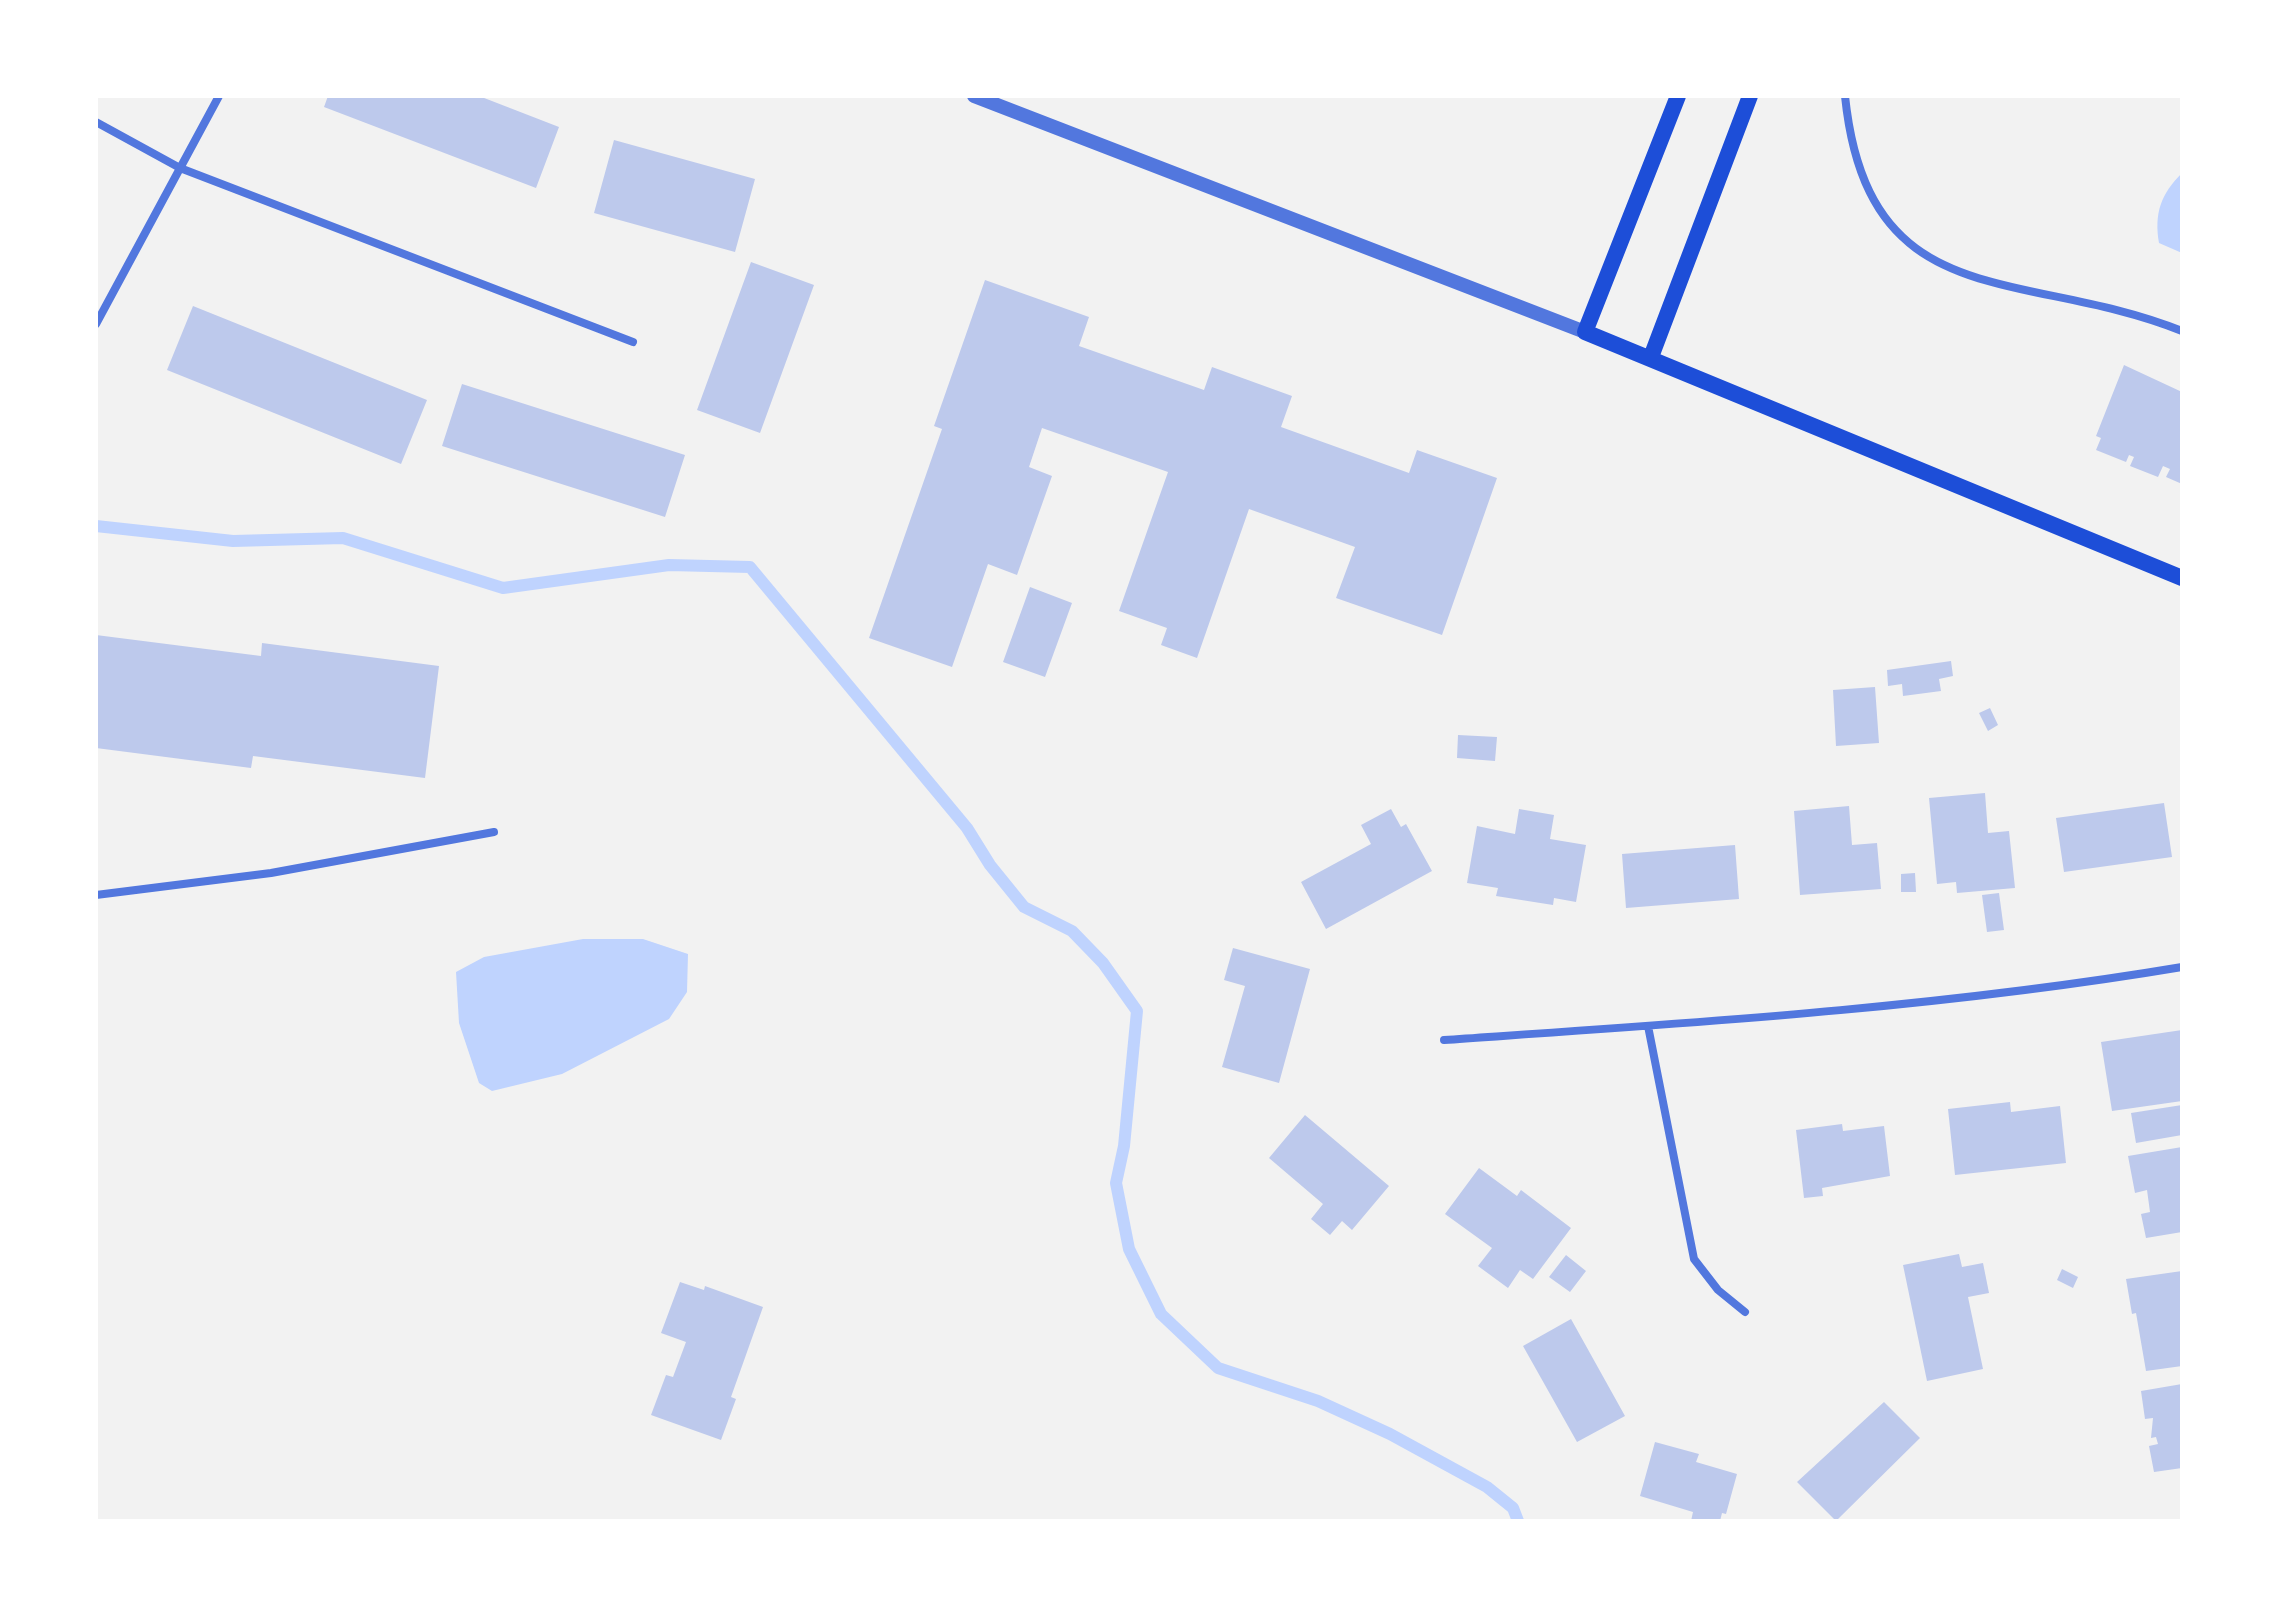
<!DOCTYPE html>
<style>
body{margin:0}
#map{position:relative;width:2278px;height:1617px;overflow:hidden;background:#f2f2f2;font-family:"IBM Plex Sans",sans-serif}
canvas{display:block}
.frame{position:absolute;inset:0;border:98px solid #fff;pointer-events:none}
</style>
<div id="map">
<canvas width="2278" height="1617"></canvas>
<div class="frame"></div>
</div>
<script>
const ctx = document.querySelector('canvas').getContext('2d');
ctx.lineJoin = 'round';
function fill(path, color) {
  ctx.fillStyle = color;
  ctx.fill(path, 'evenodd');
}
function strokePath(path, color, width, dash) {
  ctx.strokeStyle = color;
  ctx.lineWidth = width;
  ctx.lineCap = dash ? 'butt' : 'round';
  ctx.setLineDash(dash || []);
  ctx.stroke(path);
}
fill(new Path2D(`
 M 2182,173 L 2182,253 L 2159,243 C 2154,213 2161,194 2182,173 Z
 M 583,939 L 643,939 L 688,954 L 687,992 L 669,1019 L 562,1074 L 492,1091 L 479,1083 L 459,1023 L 456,972 L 484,957 Z`), '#bfd3fe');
strokePath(new Path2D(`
 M 96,526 L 233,541 L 343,538 L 503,588 L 669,565 L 750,567 L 967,828 L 990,865 L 1024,907 L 1072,931 L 1103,963 L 1137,1011 L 1124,1146 L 1116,1183 L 1129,1249 L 1161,1314 L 1218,1368 L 1318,1401 L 1390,1434 L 1487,1487 L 1513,1508 L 1518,1521`), '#bfd3fe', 12);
fill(new Path2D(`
 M 328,96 L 479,96 L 559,127 L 536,188 L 324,107 Z
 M 614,140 L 755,179 L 735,252 L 594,213 Z
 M 751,262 L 814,285 L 760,433 L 697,410 Z
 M 985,280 L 1089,317 L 1079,346 L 1204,390 L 1212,367 L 1292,396 L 1281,427 L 1409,473 L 1417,450 L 1497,478 L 1442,635 L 1336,598 L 1355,547 L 1249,509 L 1197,658 L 1161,645 L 1167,628 L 1119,611 L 1168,472 L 1042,428 L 1029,467 L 1052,476 L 1017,575 L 988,564 L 952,667 L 869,638 L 942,429 L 934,426 Z
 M 193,306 L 427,400 L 401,464 L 167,370 Z
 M 2124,365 L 2182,392 L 2182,484 L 2166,477 L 2170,469 L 2163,466 L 2158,477 L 2130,466 L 2134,457 L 2129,455 L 2126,462 L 2096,450 L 2101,438 L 2096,436 Z
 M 462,384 L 685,455 L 665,517 L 442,446 Z
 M 1030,587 L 1072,603 L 1045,677 L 1003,662 Z
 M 96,635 L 261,656 L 262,643 L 439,666 L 425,778 L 253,756 L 251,768 L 96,748 Z
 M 1951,661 L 1953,676 L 1939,679 L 1941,691 L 1903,696 L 1902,684 L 1888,686 L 1887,670 Z
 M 1875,687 L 1879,743 L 1836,746 L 1833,690 Z
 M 1990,708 L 1998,725 L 1988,731 L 1979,713 Z
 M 1458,735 L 1497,737 L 1495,761 L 1457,758 Z
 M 1985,793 L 1988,833 L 2009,831 L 2015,888 L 1957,893 L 1956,882 L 1937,884 L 1929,798 Z
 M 2164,803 L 2172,857 L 2064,872 L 2056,818 Z
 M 1849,806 L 1852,845 L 1877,843 L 1881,889 L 1800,895 L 1794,811 Z
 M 1391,809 L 1401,827 L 1406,824 L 1432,871 L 1326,929 L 1301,882 L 1371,844 L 1361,825 Z
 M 1519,809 L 1554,815 L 1550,839 L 1586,845 L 1576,902 L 1554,898 L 1553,905 L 1496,896 L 1498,888 L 1467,883 L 1477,826 L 1515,834 Z
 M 1735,845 L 1739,899 L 1626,908 L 1622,854 Z
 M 1915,873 L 1916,892 L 1901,892 L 1901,874 Z
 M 1999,893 L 2004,930 L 1987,932 L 1982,895 Z
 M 1233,948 L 1310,969 L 1279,1083 L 1222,1067 L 1245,986 L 1224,980 Z
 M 2182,1030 L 2182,1101 L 2112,1111 L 2101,1042 Z
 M 2010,1102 L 2011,1112 L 2060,1106 L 2066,1163 L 1955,1175 L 1948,1109 Z
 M 2182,1105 L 2182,1135 L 2136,1143 L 2131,1113 Z
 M 1305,1115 L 1389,1186 L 1352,1230 L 1342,1221 L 1330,1235 L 1311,1219 L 1323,1204 L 1269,1158 Z
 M 1842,1124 L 1843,1131 L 1884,1126 L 1890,1176 L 1822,1188 L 1823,1196 L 1804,1198 L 1796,1130 Z
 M 2182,1147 L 2182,1232 L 2146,1238 L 2141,1214 L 2150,1212 L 2147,1190 L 2135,1193 L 2128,1156 Z
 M 1479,1168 L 1517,1196 L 1521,1190 L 1571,1228 L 1533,1279 L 1520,1270 L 1508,1288 L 1478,1266 L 1492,1248 L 1445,1214 Z
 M 1959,1254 L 1962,1267 L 1983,1263 L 1989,1293 L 1968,1297 L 1983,1369 L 1927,1381 L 1903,1265 Z
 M 1566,1255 L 1586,1271 L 1570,1292 L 1549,1277 Z
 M 2062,1269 L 2078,1277 L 2073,1288 L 2057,1280 Z
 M 2182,1271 L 2182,1366 L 2146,1371 L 2136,1313 L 2132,1314 L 2126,1279 Z
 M 680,1282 L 704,1290 L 705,1286 L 763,1307 L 731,1397 L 736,1399 L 721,1440 L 651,1415 L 666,1375 L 673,1377 L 686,1342 L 661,1333 Z
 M 1571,1319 L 1625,1416 L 1577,1442 L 1523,1346 Z
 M 2182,1384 L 2182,1468 L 2154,1472 L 2149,1446 L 2158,1444 L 2156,1437 L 2151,1438 L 2153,1418 L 2145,1419 L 2141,1391 Z
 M 1884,1402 L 1920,1438 L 1836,1521 L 1797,1482 Z
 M 1655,1442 L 1699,1454 L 1696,1462 L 1737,1474 L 1726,1514 L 1722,1513 L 1720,1521 L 1691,1521 L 1693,1512 L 1640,1496 Z`), '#bdc9ec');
strokePath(new Path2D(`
 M 1845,96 C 1868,318 2023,267 2182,331
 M 96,122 L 180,168 L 633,342
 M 96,324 L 219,96
 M 96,895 L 271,873 L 494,832
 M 1648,1026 L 1694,1259 L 1718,1290 L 1745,1312
 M 1444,1040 C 1691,1023 1938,1008 2182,967`), '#5277de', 8);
strokePath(new Path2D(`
 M 974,96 L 1585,332`), '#5277de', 14);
strokePath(new Path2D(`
 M 1678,96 L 1585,332 L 2182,578
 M 1651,357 L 1750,96`), '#1d4ed8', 16);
</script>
